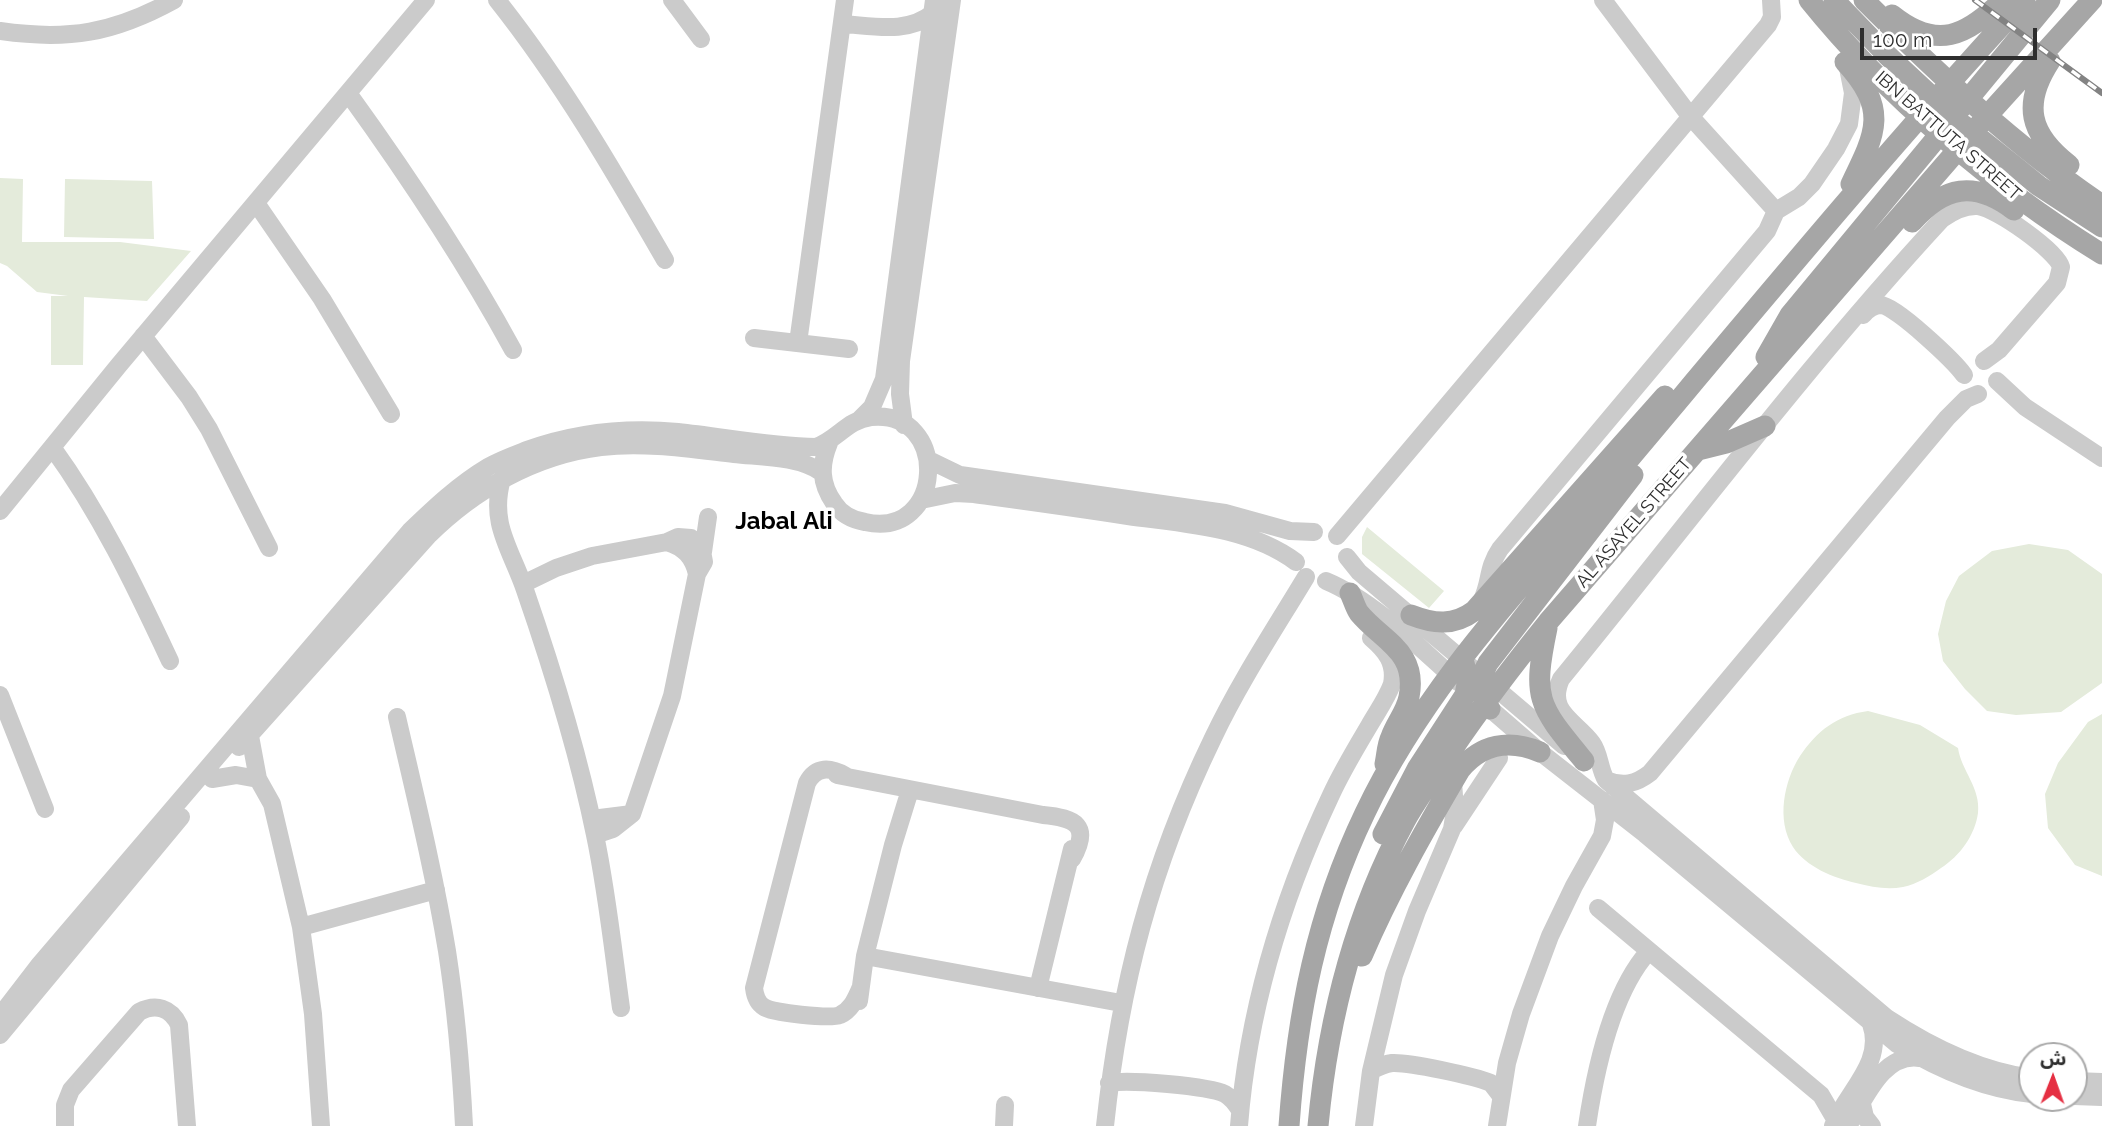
<!DOCTYPE html>
<meta charset="utf-8">
<style>
body{margin:0}
#map{position:relative;width:2102px;height:1126px;overflow:hidden;background:#fff;font-family:Raleway,"Noto Sans Arabic",sans-serif}
canvas{display:block}
.north{position:absolute;left:2018px;top:1042px;width:70px;height:70px;box-sizing:border-box;background:#fff;border:2px solid #ababab;border-radius:50%;rotate:1deg;font-size:19px;font-weight:700;line-height:28px;text-align:center;color:#2e2e2e}
.north::after{content:'';display:block;margin:auto;width:24px;height:32px;background:#e52f42;clip-path:polygon(50% 0,100% 100%,50% 72%,0 100%)}
.scale{position:absolute;left:1860px;top:28px;width:177px;height:32px;box-sizing:border-box;border:4px solid #2e2e2e;border-top:0;padding-left:9px;font-size:21px;line-height:24px;white-space:nowrap;color:#2e2e2e;-webkit-text-stroke:5px #fff;paint-order:stroke}
</style>
<div id="map">
<canvas width="2102" height="1126"></canvas>
<div class="north">ش</div>
<div class="scale">100 m</div>
</div>
<script>
const ctx = document.querySelector('canvas').getContext('2d');
ctx.lineJoin = 'round';
function fill(path, color) {
  ctx.fillStyle = color;
  ctx.fill(path, 'evenodd');
}
function strokePath(path, color, width, dash) {
  ctx.strokeStyle = color;
  ctx.lineWidth = width;
  ctx.lineCap = dash ? 'butt' : 'round';
  ctx.setLineDash(dash || []);
  ctx.stroke(path);
}
function write(font, color, halo, rows, align = 'center') {
  ctx.font = font + ' Raleway,sans-serif';
  ctx.lineWidth = 7;
  ctx.setLineDash([]);
  ctx.textBaseline = 'middle';
  ctx.strokeStyle = halo;
  ctx.fillStyle = color;
  for (const [text, x, y, turn = 0] of rows) {
    ctx.save();
    ctx.translate(x, y);
    ctx.rotate((+turn || 0) * Math.PI / 180);
    ctx.textAlign = isNaN(turn) ? turn : align;
    if (halo) ctx.strokeText(text, 0, 0);
    ctx.fillText(text, 0, 0);
    ctx.restore();
  }
}
fill(new Path2D(`
 M 0,178 L 23,179 L 22,242 L 120,242 L 191,251 L 147,301 L 84,297 L 83,365 L 51,365 L 51,296 L 68,296 L 37,292 L 7,266 L 0,263 Z
 M 65,179 L 152,181 L 154,239 L 64,237 Z
 M 1367,527 L 1444,591 L 1429,608 L 1362,554 L 1362,537 Z
 M 2029,544 L 2068,550 L 2102,574 L 2102,683 L 2061,712 L 2016,715 L 1987,711 L 1965,689 L 1943,661 L 1938,634 L 1946,601 L 1959,576 L 1992,551 Z
 M 1868,711 L 1920,725 L 1958,748 C 1961,770 1981,788 1978,813 C 1975,835 1960,856 1941,868 C 1930,876 1917,884 1903,887 C 1887,890 1872,887 1856,883 C 1834,878 1806,867 1793,847 C 1776,820 1784,781 1800,756 C 1817,731 1837,715 1868,711 Z
 M 2102,714 L 2102,876 L 2075,865 L 2048,828 L 2045,794 L 2058,763 L 2088,722 Z`), '#e4ebdb');
strokePath(new Path2D(`
 M 497,0 C 562,82 613,170 665,260
 M 672,0 L 701,39
 M 1603,0 L 1690,116 L 1776,211
 M 843,24 C 874,26 908,34 933,13
 M 0,31 C 68,41 114,33 174,0
 M 348,93 C 408,176 464,260 513,350
 M 256,203 L 322,299 L 391,414
 M 1863,315 C 1868,309 1873,305 1881,305 C 1896,306 1955,362 1964,375
 M 143,336 L 189,397 L 209,429 L 269,548
 M 754,338 L 849,349
 M 798,343 L 845,0
 M 1997,381 L 2025,407 L 2102,458
 M 1978,394 L 1966,399 L 1947,418 L 1650,773 C 1636,784 1623,787 1606,780 C 1599,768 1600,754 1592,743 C 1576,721 1546,712 1561,679 C 1687,525 1807,365 1942,219 C 1953,211 1964,205 1978,206 C 1996,208 2057,251 2061,267 L 2057,283 L 1999,350 L 1984,361
 M 860,419 L 872,407 L 884,379 L 934,0
 M 904,425 L 900,394 L 901,361 L 952,0
 M 52,447 C 100,513 135,586 170,661
 M 929,460 L 960,475 L 1225,513 L 1290,531 L 1314,532
 M 502,479 C 489,524 511,549 525,590 C 553,671 578,751 595,835 C 607,892 613,950 621,1008
 M 921,500 L 955,493 L 974,494 C 1025,501 1077,508 1128,516 C 1185,524 1249,527 1296,562
 M 0,511 L 119,365 L 426,0
 M 1337,536 L 1768,25 L 1772,17 L 1771,0
 M 667,542 C 684,547 693,557 697,574
 M 703,552 L 708,517
 M 1347,557 L 1359,572 L 1564,746
 M 1326,581 C 1374,601 1420,648 1458,682
 M 523,584 L 556,568 L 592,556 L 667,542 L 678,537 L 691,538 L 701,546 L 704,562 L 697,574 L 672,696 L 632,814 L 613,829 L 595,835
 M 1482,600 C 1491,581 1487,568 1500,549 L 1767,231 L 1776,211 L 1799,197 L 1812,184 L 1836,149 L 1849,124 L 1853,93 L 1848,68
 M 0,695 L 45,809
 M 1480,700 L 1540,752 L 1645,834 L 1897,1044 C 1938,1069 1983,1089 2032,1094
 M 397,717 C 415,795 434,872 447,951 C 456,1009 461,1067 464,1126
 M 250,736 L 258,779 L 272,804 L 301,927 L 313,1014 L 321,1126
 M 239,747 L 428,536 C 474,490 535,455 601,447 C 645,442 690,449 734,454 C 761,457 798,456 821,472
 M 837,775 L 1043,815 C 1076,818 1091,826 1072,859
 M 846,776 C 830,767 816,766 807,783 L 754,988 C 755,996 757,1003 764,1007 C 772,1013 830,1019 840,1015 C 851,1010 855,1000 860,989
 M 212,779 L 236,775 L 258,779
 M 1607,781 L 1887,1018 C 1931,1047 1979,1071 2032,1078
 M 592,819 L 632,814
 M 1454,826 L 1499,758
 M 1598,908 L 1821,1095 L 1835,1119
 M 301,927 L 436,890
 M 865,956 L 1121,1003
 M 1038,988 L 1072,849
 M 859,1001 L 865,956 L 893,845 L 910,790
 M 0,1016 L 40,964 L 410,531 C 434,508 458,485 488,467 C 500,460 514,455 527,450 C 577,432 625,427 678,432 C 724,437 770,446 816,447 C 837,440 847,420 871,417 C 951,409 945,540 865,522 C 853,520 841,514 834,503 C 820,483 820,465 829,443
 M 0,1035 L 181,817
 M 1371,1071 C 1378,1067 1384,1064 1392,1063 C 1409,1062 1474,1076 1491,1083 L 1501,1096
 M 2074,1081 L 2102,1082
 M 1109,1083 C 1127,1079 1209,1086 1225,1094 C 1232,1098 1236,1104 1240,1110
 M 2074,1096 L 2102,1097
 M 1862,1104 L 1865,1117 L 1872,1126
 M 65,1126 L 65,1105 L 71,1090 L 139,1012 C 156,1003 171,1008 179,1025 L 187,1126
 M 1004,1126 L 1005,1105
 M 1105,1126 C 1120,985 1151,866 1213,738 C 1239,683 1274,630 1306,577
 M 1239,1126 C 1248,1011 1282,899 1331,795 C 1342,771 1356,748 1369,726 C 1377,712 1387,698 1392,684 C 1396,663 1386,651 1371,638
 M 1364,1126 L 1371,1071 L 1394,975 L 1417,911 L 1452,829 L 1455,811 L 1453,781
 M 1497,1126 L 1507,1063 L 1521,1014 L 1550,936 L 1574,886 L 1602,836 L 1605,820 L 1602,800
 M 1587,1126 C 1595,1072 1612,992 1649,951
 M 1833,1126 C 1846,1092 1885,1063 1871,1024
 M 1848,1126 C 1865,1099 1883,1052 1920,1058`), '#cbcbcb', 18);
strokePath(new Path2D(`
 M 1809,0 C 1887,97 1996,189 2102,254
 M 1834,0 L 1887,55 L 1945,109
 M 1864,0 C 1938,74 2015,146 2102,205
 M 1892,15 C 1937,51 1966,36 2003,0
 M 2050,61 C 2022,104 2029,134 2069,165
 M 1845,62 C 1888,109 1877,131 1851,184
 M 1960,109 L 2050,0
 M 1963,125 L 2039,186 L 2102,227
 M 1912,222 C 1944,186 1974,180 2014,210
 M 1766,357 L 1790,315 L 1944,129 L 1952,107 L 1949,83
 M 1698,450 L 1726,443 L 1765,426
 M 1350,593 C 1353,599 1355,607 1359,613 C 1382,641 1418,651 1409,697 C 1406,712 1396,723 1391,737 C 1387,745 1387,755 1385,764
 M 1411,615 C 1434,624 1454,626 1474,611 L 1665,396
 M 1547,628 C 1532,700 1538,705 1584,761
 M 1490,709 C 1479,694 1479,679 1488,663 L 1633,475
 M 1383,834 L 1417,769 L 1465,695 L 1468,679 L 1464,663
 M 1362,956 C 1390,891 1424,831 1460,770 C 1481,744 1509,739 1540,752
 M 1289,1126 C 1297,1014 1316,915 1365,813 C 1426,684 1529,579 1620,470 C 1753,312 1885,152 2025,0
 M 1318,1126 C 1328,1019 1354,916 1405,821 C 1419,796 1436,773 1452,750 C 1482,706 1514,664 1548,622 L 1987,116 L 2092,0`), '#a6a6a6', 21);
const rail = new Path2D(`
 M 1975,0 L 2102,93`);
strokePath(rail, '#838383', 6);
strokePath(rail, '#fff', 3.5, [10]);
write('18px', '#2e2e2e', '#fff', [
 ["IBN BATTUTA STREET",1948,136,41],
 ["AL ASAYEL STREET",1634,523,-49]
]);
write('bold 24px', '#000', '#fff', [
 ["Jabal Ali",784,522]
]);
</script>
